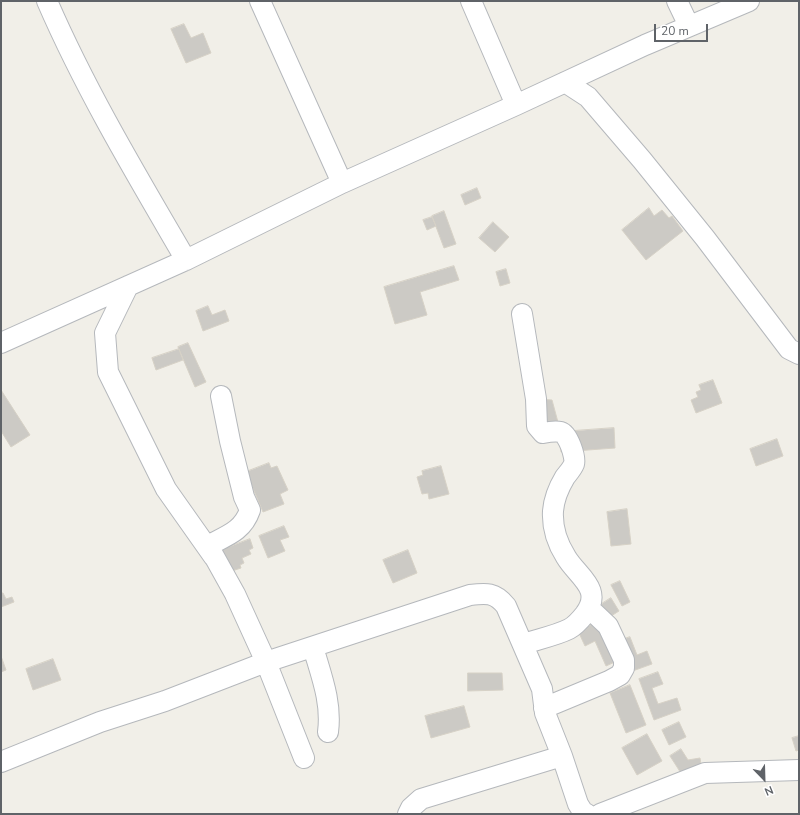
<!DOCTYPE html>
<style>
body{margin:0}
#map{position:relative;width:800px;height:815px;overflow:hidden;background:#f1efe8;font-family:"Nunito Sans",sans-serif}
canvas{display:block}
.frame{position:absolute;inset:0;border:2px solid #5f6368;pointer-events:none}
.north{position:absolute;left:744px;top:759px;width:40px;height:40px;-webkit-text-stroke:3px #fff;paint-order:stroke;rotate:157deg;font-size:11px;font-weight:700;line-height:16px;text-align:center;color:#5f6368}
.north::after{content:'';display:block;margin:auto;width:14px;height:18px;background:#5f6368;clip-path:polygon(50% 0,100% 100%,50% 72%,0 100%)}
.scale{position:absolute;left:654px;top:24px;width:54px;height:18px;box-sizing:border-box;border:2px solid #5f6368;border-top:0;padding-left:5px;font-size:12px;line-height:14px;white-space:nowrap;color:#5f6368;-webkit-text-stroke:3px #fff;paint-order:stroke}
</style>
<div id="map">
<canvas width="800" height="815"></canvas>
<div class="frame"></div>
<div class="north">N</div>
<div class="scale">20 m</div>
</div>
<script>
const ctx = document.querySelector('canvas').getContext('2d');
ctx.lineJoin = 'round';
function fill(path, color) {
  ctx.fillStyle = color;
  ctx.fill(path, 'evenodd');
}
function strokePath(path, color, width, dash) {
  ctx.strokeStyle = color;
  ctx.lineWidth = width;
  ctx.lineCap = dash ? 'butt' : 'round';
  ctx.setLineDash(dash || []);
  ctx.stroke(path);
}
const building = new Path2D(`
 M 184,24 L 191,38 L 203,33 L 211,53 L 186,63 L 171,29 Z
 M 477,188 L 481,198 L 465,205 L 461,195 Z
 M 649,208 L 654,216 L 662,210 L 669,218 L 672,216 L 683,231 L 646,260 L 622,230 Z
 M 444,211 L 456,244 L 444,248 L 432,216 Z
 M 432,217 L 436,226 L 427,230 L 423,220 Z
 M 493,222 L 509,237 L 495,252 L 479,238 Z
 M 454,266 L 459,280 L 420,292 L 427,315 L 395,324 L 384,287 Z
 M 506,269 L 510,283 L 500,286 L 496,272 Z
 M 208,306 L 212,315 L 225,310 L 229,321 L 203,331 L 196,311 Z
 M 188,343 L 206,382 L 195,387 L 178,347 Z
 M 179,349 L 183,360 L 156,370 L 152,358 Z
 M 713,380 L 722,403 L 696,413 L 691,400 L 698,397 L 696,392 L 701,390 L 699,385 Z
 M 1,390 L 30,435 L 11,447 L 1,431 Z
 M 536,399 L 552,400 L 559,426 L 534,433 Z
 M 614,428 L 615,448 L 561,452 L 560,432 Z
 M 777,439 L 783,456 L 756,466 L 750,449 Z
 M 269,463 L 271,468 L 277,466 L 288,490 L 280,494 L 284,504 L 263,512 L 246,472 Z
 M 441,466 L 449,494 L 429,499 L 428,493 L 422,494 L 417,477 L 423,475 L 422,471 Z
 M 627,509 L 631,544 L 611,546 L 607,512 Z
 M 284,526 L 289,537 L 280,540 L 285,551 L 268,558 L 259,536 Z
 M 250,539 L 253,548 L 249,550 L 251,554 L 242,558 L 244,563 L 240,565 L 241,568 L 229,572 L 221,550 Z
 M 408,550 L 417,573 L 393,583 L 383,560 Z
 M 620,581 L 630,602 L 622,606 L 611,585 Z
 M 1,593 L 3,593 L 6,599 L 12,597 L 14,602 L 1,607 Z
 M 611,598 L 619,611 L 608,618 L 600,605 Z
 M 599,621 L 617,661 L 606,666 L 595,641 L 585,646 L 578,631 Z
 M 630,637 L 637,655 L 647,651 L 652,664 L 627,673 L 616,642 Z
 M 1,656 L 6,670 L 1,672 Z
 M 53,659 L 61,680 L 33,690 L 26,669 Z
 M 658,672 L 663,684 L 652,688 L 658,704 L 677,698 L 681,710 L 654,720 L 639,679 Z
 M 468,673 L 502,673 L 503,690 L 468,691 Z
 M 630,685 L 646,725 L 626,733 L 610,693 Z
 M 464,706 L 470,727 L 431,738 L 425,716 Z
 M 679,722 L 686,737 L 669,745 L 662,730 Z
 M 647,734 L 662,761 L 637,775 L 622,748 Z
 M 799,736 L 799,750 L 796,751 L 792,738 Z
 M 681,749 L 688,760 L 700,758 L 702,771 L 686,781 L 670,756 Z`);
fill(building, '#cccac5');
strokePath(building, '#d6d1c6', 1);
const minor = new Path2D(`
 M 47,1 C 86,91 137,176 186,260
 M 260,1 L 342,183
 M 471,1 L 516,105
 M 677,1 L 689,26
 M 565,82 L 588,97 L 642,160 L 705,238 L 789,349 L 799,354
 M 128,286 L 105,333 L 108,372 L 166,489 L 214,557
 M 522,314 L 536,399 L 537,426 L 543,433 C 548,432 556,431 561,432 C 568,434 576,457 574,464 C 572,469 568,473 565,477 C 559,487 554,499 553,511 C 552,528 557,543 566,557 C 577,576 604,589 585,614 C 581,619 575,626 569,629 C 555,636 538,639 523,644
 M 1,343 L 186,260 L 342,183 L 516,105 L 645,45 L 749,1
 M 221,396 L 230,441 L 244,497 L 250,510 C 243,530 229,535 211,544 L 210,549 L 235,594 L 266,662 L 304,758
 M 313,647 C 321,675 332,702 328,732
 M 544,708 L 609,681 L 620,675 L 624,668 L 624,660 L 608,626 L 589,608
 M 1,762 L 100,722 L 165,701 L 266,662 L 470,595 C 486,593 495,592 506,606 L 542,689 L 545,713 L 562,756 L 578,804 L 583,812 L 587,814
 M 408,814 L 411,808 L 421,799 L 562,756
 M 600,814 L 705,773 L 799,770`);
strokePath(minor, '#b5b8bc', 22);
strokePath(minor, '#fff', 20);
</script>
